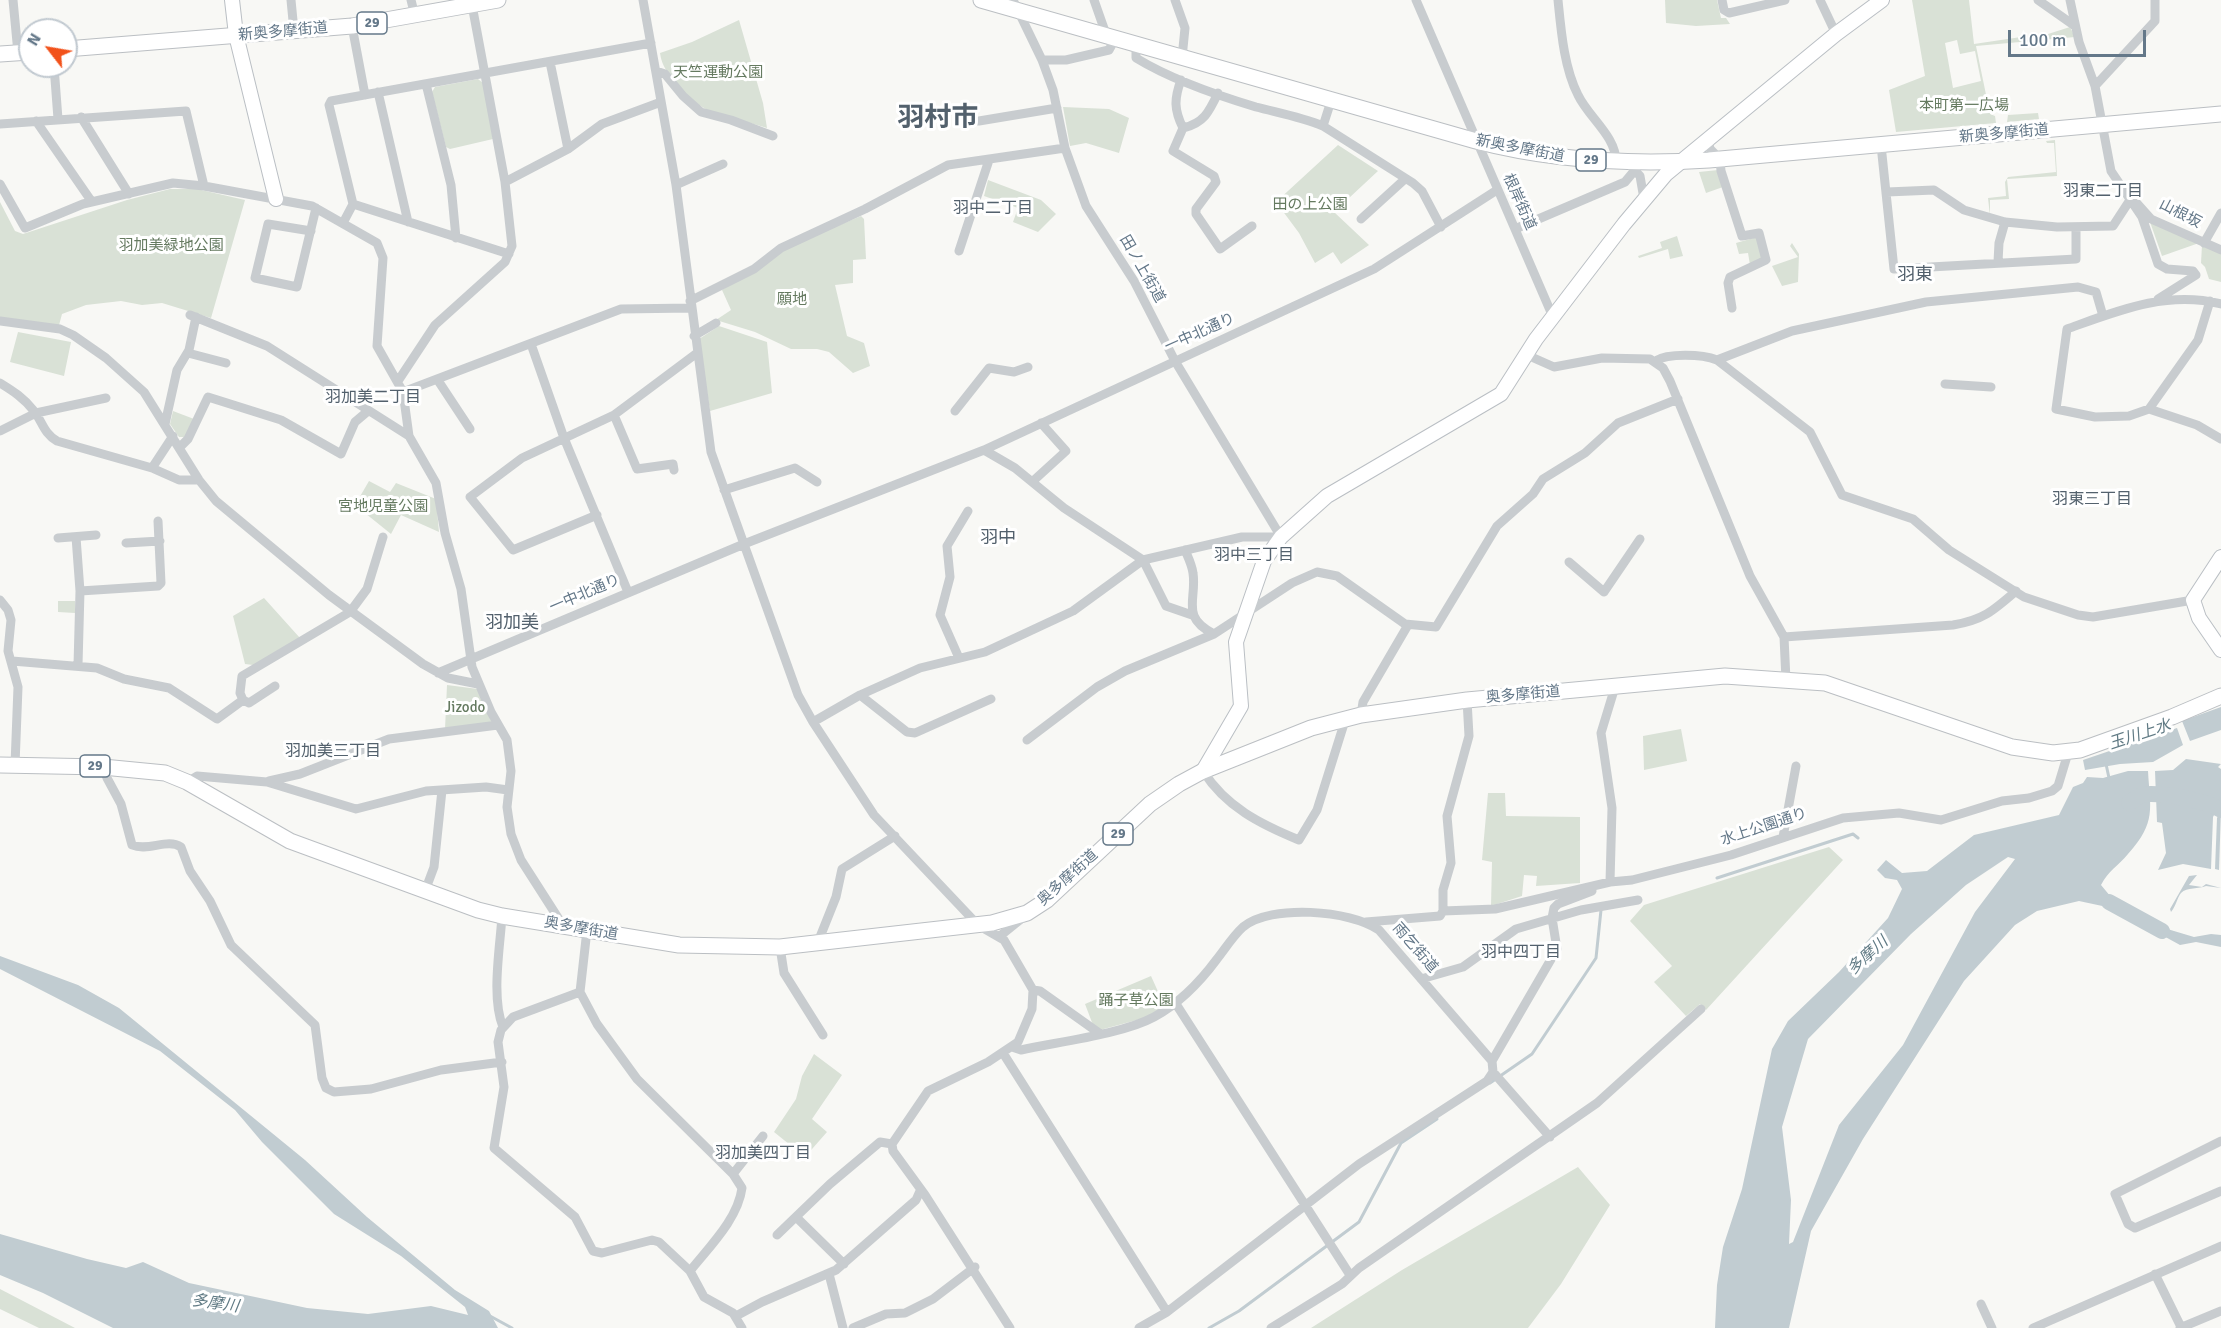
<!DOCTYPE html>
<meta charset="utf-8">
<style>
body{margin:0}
#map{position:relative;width:2221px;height:1328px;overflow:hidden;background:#f8f8f5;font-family:Signika,sans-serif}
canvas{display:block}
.north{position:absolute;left:18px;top:18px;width:60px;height:60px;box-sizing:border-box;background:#fff;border:2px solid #c1c9d0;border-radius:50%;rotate:301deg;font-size:16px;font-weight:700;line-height:24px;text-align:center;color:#647889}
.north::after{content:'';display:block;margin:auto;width:21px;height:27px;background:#f2521b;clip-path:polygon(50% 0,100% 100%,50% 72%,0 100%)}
.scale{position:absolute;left:2008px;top:30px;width:138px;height:27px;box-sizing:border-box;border:3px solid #647889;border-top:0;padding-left:8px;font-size:18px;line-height:21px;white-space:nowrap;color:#647889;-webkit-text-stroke:4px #fff;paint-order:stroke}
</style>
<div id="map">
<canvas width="2221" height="1328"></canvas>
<div class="north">N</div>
<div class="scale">100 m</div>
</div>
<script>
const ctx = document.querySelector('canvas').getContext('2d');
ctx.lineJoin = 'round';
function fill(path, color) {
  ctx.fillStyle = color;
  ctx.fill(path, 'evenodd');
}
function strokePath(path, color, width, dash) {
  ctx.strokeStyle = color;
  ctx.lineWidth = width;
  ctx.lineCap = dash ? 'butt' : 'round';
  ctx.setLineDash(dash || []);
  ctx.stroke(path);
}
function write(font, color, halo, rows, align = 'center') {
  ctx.font = font + ' Signika,"Noto Sans JP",sans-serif';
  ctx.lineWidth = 6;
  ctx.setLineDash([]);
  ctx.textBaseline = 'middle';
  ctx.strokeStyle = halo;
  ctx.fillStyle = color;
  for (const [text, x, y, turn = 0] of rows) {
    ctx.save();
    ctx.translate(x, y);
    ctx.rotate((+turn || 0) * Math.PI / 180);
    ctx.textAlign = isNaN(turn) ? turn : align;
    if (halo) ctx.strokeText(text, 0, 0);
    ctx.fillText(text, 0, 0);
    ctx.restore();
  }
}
fill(new Path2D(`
 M 1665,0 L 1717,0 L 1721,18 L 1726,18 L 1730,24 L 1696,26 L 1666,23 Z
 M 1912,0 L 1969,0 L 1974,44 L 2021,37 L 2023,42 L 2070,27 L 2075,37 L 1976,46 L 1990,114 L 1995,116 L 1996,123 L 1896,132 L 1889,90 L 1925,76 ZM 1957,40 L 1960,54 L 1975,51 L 1981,81 L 1953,88 L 1945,43 Z
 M 739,20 L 763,103 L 767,128 C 727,115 707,120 677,84 C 668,73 662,67 660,53 L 692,42 Z
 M 478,79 L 483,83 L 493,139 L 450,149 L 446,147 L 432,92 L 435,87 Z
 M 1063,107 L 1109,109 L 1129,118 L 1119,153 L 1086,143 L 1070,146 Z
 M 2038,113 L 2039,119 L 2007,122 L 2008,115 Z
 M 2055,140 L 2057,176 L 2007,179 L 2009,199 L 1990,200 L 1990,216 L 1988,198 L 2006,196 L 2005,182 L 2008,177 L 2056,172 L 2054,143 L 2047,143 L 2046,141 Z
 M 1338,145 L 1378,171 L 1334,212 L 1369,245 L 1341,264 L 1333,252 L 1315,263 L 1299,233 L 1276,202 Z
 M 1718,170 L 1723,187 L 1706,193 L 1699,172 Z
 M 988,180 L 1041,200 L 1056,214 L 1038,232 L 1013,222 L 1018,208 L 984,196 Z
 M 170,189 L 197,189 L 245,200 L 211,318 L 162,303 L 142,305 L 121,301 L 86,305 L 62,314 L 58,329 L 0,319 L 0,202 L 15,231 L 23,234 L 127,200 Z
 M 861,216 L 864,219 L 866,259 L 853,260 L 853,283 L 835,285 L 847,336 L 864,343 L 870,366 L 853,373 L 829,352 L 817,349 L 791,349 L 755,332 L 716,320 L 731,310 L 722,290 L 782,249 Z
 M 2150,222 L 2199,243 L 2162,256 Z
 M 1677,236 L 1683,256 L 1670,259 L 1668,249 L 1639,258 L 1638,256 L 1662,248 L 1660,242 Z
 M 1757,237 L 1763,257 L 1750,265 L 1748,253 L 1739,254 L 1736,243 Z
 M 1792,243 L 1799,254 L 1798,282 L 1782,286 L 1772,266 L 1798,257 L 1790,246 Z
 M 2202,245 L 2221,252 L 2221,282 L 2209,279 L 2205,267 L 2201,263 Z
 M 719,326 L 767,342 L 772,393 L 710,411 L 699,339 Z
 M 18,332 L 71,342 L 64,376 L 10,362 Z
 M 173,411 L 194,419 L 185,437 L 179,437 L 170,424 Z
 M 369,481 L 390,492 L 396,483 L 436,499 L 439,532 L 401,515 L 391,534 L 355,505 Z
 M 264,598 L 300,638 L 253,665 L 245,664 L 233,616 Z
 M 58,601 L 75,601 L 75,613 L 58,612 Z
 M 447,685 L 478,689 L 493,725 L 445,729 Z
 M 1681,729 L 1687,761 L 1644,770 L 1643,736 Z
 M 1488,793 L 1505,793 L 1506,816 L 1580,817 L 1580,883 L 1536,886 L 1537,876 L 1524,875 L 1522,896 L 1491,906 L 1492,862 L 1482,860 Z
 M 1829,847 L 1843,860 L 1706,1010 L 1700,1004 L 1686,1016 L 1654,982 L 1672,966 L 1630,921 L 1644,905 Z
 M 1151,976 L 1165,1007 L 1148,1017 L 1100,1030 L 1093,1025 L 1085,1004 Z
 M 814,1054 L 842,1075 L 812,1119 L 827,1132 L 805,1157 L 774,1132 L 796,1099 L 802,1076 Z
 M 1578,1167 L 1610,1205 L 1561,1284 L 1528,1328 L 1311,1328 L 1402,1270 Z
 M 0,1289 L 75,1328 L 39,1328 L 0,1309 Z`), '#d9e1d6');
fill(new Path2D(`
 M 2221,707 L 2221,730 L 2190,741 L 2182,721 Z
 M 2177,728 L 2183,745 L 2153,762 L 2120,764 L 2085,770 L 2083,760 Z
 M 2186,759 L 2221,764 L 2218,767 L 2221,769 L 2221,802 L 2213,817 L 2211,869 L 2183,864 L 2158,870 L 2166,853 L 2162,823 L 2157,822 L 2155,771 L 2173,770 Z
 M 2128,771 L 2148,771 C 2150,808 2157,822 2128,854 C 2118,866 2108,871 2101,885 L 2111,897 L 2107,907 L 2079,901 L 2037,911 L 2015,925 L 1964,981 L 1863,1139 L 1811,1231 L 1789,1328 L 1715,1328 L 1717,1285 L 1723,1247 L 1742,1189 L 1772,1049 L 1788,1021 L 1839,972 L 1888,918 L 1902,889 L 1897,880 L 1885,878 L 1877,870 L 1886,860 L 1902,873 L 1927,871 L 1974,835 L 2059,815 L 2073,787 L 2083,783 L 2087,777 L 2103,778 ZM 2008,857 L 2015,859 L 1975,912 L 1903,1045 L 1839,1125 L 1793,1242 L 1789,1244 L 1791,1200 L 1782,1127 L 1808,1039 L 1911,934 L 1966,885 Z
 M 2221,810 L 2219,870 L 2215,869 L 2217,818 Z
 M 2197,875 L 2189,885 L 2202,887 L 2206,884 L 2221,888 L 2206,886 C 2199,889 2187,887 2181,893 C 2177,898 2176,906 2171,912 L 2170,909 L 2189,876 Z
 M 2164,928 L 2194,937 L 2211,934 L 2221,935 L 2221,947 L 2196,942 L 2180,945 L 2160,934 Z
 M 0,956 L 78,985 L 119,1008 L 305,1160 L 367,1217 L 455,1290 L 489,1311 L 498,1328 L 113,1328 L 43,1293 L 0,1275 L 0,1234 L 87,1259 L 126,1268 L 143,1262 L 189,1283 L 307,1308 L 368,1314 L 431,1306 L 468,1315 L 465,1307 L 401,1256 L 334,1214 L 262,1142 L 235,1110 L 160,1051 L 0,969 Z`), '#c1ccd1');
strokePath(new Path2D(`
 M 2106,764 L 2109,778
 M 1717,878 L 1853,834 L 1858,838
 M 1490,1083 L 1532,1054 L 1596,958 L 1601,910
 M 490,1316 L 512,1328
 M 1209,1328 L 1239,1311 L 1359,1222 L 1401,1143 L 1437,1119`), '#c1ccd1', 3);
strokePath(new Path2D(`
 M 2129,803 C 2133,801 2138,796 2141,795 C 2157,791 2208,801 2221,810
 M 2109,902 L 2162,931`), '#c1ccd1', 16);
const secondary = new Path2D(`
 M 232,0 L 236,35 L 276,199
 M 2221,557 L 2193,600 L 2199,618 L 2221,650
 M 1203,771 L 1241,706 L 1236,642 L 1264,561 L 1281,537 L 1327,496 L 1501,394 L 1536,339 L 1624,224 L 1666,174 L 1836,34 L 1882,0`);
const primary = new Path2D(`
 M 981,0 L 1476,141 C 1553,161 1631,165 1709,160 L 2221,114
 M 66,49 L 352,26 L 498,0
 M 0,54 L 30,52
 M 0,765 L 103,767 L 165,773 L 187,782 L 290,841 L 478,910 L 502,916 L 679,945 L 780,947 L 992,923 L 1027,913 L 1047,900 L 1150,804 L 1179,784 L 1203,771 L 1311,728 L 1361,715 L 1467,700 L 1725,676 L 1825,683 L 2012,747 L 2053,753 L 2080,750 L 2172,717 L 2221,696`);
strokePath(secondary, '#babfc4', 16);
strokePath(primary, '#bbbfc3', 17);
strokePath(new Path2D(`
 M 13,0 L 18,53
 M 291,0 L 294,31
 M 411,0 L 415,16
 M 643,0 L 676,185 L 711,452 L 798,695 L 813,722 L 874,815 L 978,925 L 1004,940 L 1033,990 L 1032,1009 L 1018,1042 L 988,1062 L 928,1091 L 892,1144 L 893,1151 L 925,1195 L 1010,1328
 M 1013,0 L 1042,60 L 1053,90 L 1065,148 L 1086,206 L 1134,281 L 1175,361 L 1281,537
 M 1094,0 L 1107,37
 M 1175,0 L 1185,28 L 1182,58
 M 1416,0 L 1553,317
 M 1558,0 C 1561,30 1564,68 1578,95 C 1589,118 1616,136 1616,162
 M 1722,0 L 1724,10 L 1729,13 L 1785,0
 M 1820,0 L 1836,34
 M 2038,0 L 2075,26
 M 2070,0 L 2079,42 L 2095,86 L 2111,171 L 2142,217 L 2158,264 L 2167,269 L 2193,271 L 2196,275 L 2158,299
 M 352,26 L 365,95
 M 1136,45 L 1136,58 C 1172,80 1216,95 1256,107 C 1279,113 1301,117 1323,126 L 1413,183 L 1422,191 L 1441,227
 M 1042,60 L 1066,60 L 1109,50 L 1115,39
 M 550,62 L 568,149
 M 54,66 L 58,119
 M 656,71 L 665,74 L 683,96 L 701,112 L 731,120 L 773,136
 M 1181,80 C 1174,99 1174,110 1183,128 L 1173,151 L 1214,176 L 1216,182 L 1196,209 L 1196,214 L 1220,249 L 1252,226
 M 426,84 L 451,185 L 456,238
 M 2095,86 L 2155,21 L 2155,0
 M 378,92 L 408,222
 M 81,117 L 129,194
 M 36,121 L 92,202
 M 979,121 L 1057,108
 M 0,124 L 186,111 L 204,186
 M 1323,126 L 1331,101
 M 1183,128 C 1204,123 1209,112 1218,93
 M 1708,139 L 1710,149 L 1720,159 L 1721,171 L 1742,236 L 1759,233 L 1766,260 L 1730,277 L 1728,283 L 1732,308
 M 1881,145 L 1894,269 L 2076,259 L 2076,227
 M 1631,166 L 1640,176 L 1644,199
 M 505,182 L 568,149 L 602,124 L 661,102
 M 0,184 L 25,228 L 83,204 L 173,183 L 204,186 L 312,206 L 377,243 L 383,258 L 377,346 L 403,392 L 409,436 L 436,483 L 445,533 L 461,589 L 472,667 L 491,712 L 507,740 L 511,771 L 507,807 L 511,834 L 521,860 L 562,924
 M 676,185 L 723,164
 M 1887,192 L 1934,190 L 1964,210 L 2005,222 L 2057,227 L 2113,226 L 2130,200 L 2134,200 L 2151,219 L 2221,250
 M 353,204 L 509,254
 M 1361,219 L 1405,179
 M 343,223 L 353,204 L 329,105 L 331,101 L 651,43
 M 1515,229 L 1625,182 L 1635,170
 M 311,231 L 268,224 L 255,278 L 297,287 L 316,208
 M 2204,243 L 2221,213
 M 959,251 L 989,160
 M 1998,262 L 1999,243 L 2005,222
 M 690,301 L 754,269 L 781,248 L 865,209 L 948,165 L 1065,148
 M 2210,301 L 2198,340 L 2149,409 L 2129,416 L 2095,417 L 2056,409 L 2067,329 C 2117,311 2167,290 2221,304
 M 190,315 L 267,346 L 409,436
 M 0,321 L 60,329 L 73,335 L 106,358 L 144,392 L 199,480 L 216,501 L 329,595 L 423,664 L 448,678 L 478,684
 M 694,336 L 716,323
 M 531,344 L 564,438 L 628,592
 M 188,353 L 226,363
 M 1527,355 L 1554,367 L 1602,358 L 1650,359 L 1663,368 L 1670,381 L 1750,576 L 1784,637 L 1786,680
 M 1717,360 L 1792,331 L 1926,302 L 2078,287 L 2096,292 L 2103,316
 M 1655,361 C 1668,353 1702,354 1717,360 L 1810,432 L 1842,495 L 1913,519 L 1949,550 L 2024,597 L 2078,615 L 2093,617 L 2193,600
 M 437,379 L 470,429
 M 398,381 L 435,325 L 505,262 L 512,246 L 505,182 L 472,5
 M 0,383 C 13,391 24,398 34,411 C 42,421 44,434 57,441 L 152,468 L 179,480 L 199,480
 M 1945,384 L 1991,387
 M 403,392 L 621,309 L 691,308
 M 2149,409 L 2197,425 L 2221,439
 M 955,411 L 989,368 L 1014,372 L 1028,367
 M 614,415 L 637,469 L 673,464 L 674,470
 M 165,424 L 177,370 L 189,350 L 196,317
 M 0,431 L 36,413 L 106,398
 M 180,447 L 188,439 L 208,397 L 281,420 L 341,454 L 355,422 L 368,411
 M 984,450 L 1015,468 L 1064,508 L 1143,560 L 1166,606 L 1192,615
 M 152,468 L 173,436
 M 1032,482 L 1066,451 L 1041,423
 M 724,490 L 795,468 L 817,482
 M 597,515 L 513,550 L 470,497 L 522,458 L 614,415 L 697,353
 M 76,537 L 80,591 L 78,665
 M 58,538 L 96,535
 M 126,543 L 160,541
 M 1185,550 C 1188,557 1192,565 1193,573 C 1197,600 1180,617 1214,634
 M 1569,562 L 1604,592 L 1640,539
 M 80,591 L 158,586 L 161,583 L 158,521
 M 0,600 L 8,610 L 11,620 L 8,651 L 18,687 L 15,765
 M 1784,637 L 1953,625 C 1983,620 1993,611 2016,591
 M 959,658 L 940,615 L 950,577 L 947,546 L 968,511
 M 12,661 L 97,668 L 124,679 L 169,688 L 217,719 L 243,700 L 249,703 L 275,686
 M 438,673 L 744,544 L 984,450 L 1374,269 L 1497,190
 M 860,695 L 907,732 L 915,733 L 991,699
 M 243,700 L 240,693 L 242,676 L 350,612 L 367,589 L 383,537
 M 1361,715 L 1363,702 L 1408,625
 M 813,722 L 860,695 L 920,668 L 985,652 L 1073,611 L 1143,560 L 1242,537 L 1281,537
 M 1027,740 L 1097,687 L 1125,671 L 1214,634 L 1292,583 L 1317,572 L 1337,576 L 1405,624 L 1436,627 L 1497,526 L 1533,494 L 1543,479 L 1585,453 L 1618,423 L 1678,399
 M 103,767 L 107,778 L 121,804 L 132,845 C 148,852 167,838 181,847 L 190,871 L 210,901 L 231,945 L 315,1025 L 322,1078 L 326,1088 L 334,1092 L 371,1089 L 441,1070 L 502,1062
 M 1203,771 C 1226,807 1260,824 1299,840 L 1317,810 L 1343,727 L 1340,719
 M 269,781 L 300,774 L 389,739 L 498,725
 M 187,782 L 197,776 L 267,782 L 356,809 L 426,791 L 486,787 L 508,790
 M 1783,837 L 1796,766
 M 1610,882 L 1612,808 L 1601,733 L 1615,687
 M 425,891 L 434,867 L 442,790
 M 1443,911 L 1495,909 L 1610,882 L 1632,880 L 1731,855 L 1843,818 L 1899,813 L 1941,820 L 2002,801 L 2029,798 L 2052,791 L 2058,786 L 2068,753
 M 1443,911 L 1443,890 L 1451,863 L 1447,816 L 1469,736 L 1467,700
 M 502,916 C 500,948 491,998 503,1027
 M 1366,922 L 1440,916 L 1443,911
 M 587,930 L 580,992 L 513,1017 L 501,1030 L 498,1042 L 504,1087 L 494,1148 L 575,1217 L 593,1251 L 602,1253 L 652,1240 L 659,1242 L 690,1271 L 704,1297 L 733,1313 L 742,1328
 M 1000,936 L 1026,915
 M 818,942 L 836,897 L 842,869 L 895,836
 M 780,947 L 784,973 L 823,1035
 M 1421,979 L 1463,967 L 1516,929 L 1581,910 L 1638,900
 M 1033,990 L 1040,991 L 1099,1033
 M 580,992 L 597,1024 L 637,1079 L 733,1174 L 742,1188 C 738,1219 709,1247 690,1271
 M 1176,1004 L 1350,1275
 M 1012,1047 L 1021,1050 C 1057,1042 1123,1034 1154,1017 C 1180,1003 1200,982 1217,959 C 1225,949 1233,936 1243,927 C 1271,904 1350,910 1379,930 L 1492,1061
 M 1003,1053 L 1167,1312
 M 1550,1137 L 1493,1072 L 1492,1061 L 1557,949 L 1552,918 L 1554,908 L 1558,904 L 1592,891
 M 2221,1141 L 2115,1194 L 2128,1224 L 2135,1228 L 2221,1191
 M 733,1174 L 763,1136
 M 796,1217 L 844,1264
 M 777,1235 L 830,1184 L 880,1142 L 892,1144
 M 829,1274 L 843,1328
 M 2155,1274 L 2181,1327
 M 1981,1304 L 1992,1328
 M 736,1316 L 762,1302 L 836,1270 L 916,1200 L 920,1191
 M 853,1328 L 886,1314 L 905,1313 L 933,1299 L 975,1267
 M 1139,1328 L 1167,1312 L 1359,1164 L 1487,1081 L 1493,1072
 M 1271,1328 L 1342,1284 L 1359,1268 L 1597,1103 L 1701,1009
 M 2033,1328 L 2221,1246
 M 2180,1328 L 2221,1311`), '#c8cccf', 9);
strokePath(secondary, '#fff', 14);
strokePath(primary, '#fff', 15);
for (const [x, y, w] of [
 [372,23,30],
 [1591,160,30],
 [95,766,30],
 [1118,834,30]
]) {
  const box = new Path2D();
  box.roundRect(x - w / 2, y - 11, w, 22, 4.5);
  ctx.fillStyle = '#fff';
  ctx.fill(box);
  strokePath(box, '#647889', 1.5);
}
write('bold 14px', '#647889', null, [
 ["29",372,23],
 ["29",1591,160],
 ["29",95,766],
 ["29",1118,834]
]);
write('15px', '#647889', '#fff', [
 ["新奥多摩街道",283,32,-5],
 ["新奥多摩街道",2004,134,-5],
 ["新奥多摩街道",1520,149,11],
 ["根岸街道",1519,202,66],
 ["山根坂",2180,214,27],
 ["田ノ上街道",1142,269,60],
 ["一中北通り",1200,333,-24],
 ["一中北通り",585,594,-23],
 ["奥多摩街道",1523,695,-5],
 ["水上公園通り",1764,827,-18],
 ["奥多摩街道",1068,878,-42],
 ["奥多摩街道",581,929,10],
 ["雨乞街道",1415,948,49]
]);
write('15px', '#657a60', '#fff', [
 ["天竺運動公園",718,73],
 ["本町第一広場",1964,106],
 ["田の上公園",1310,205],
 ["羽加美緑地公園",171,246],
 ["願地",792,300],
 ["宮地児童公園",383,507],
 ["Jizodo",465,708],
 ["踊子草公園",1136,1001]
]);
write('16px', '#53616d', '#fff', [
 ["羽東二丁目",2103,192],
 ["羽中二丁目",993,209],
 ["羽加美二丁目",373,398],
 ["羽東三丁目",2092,500],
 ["羽中三丁目",1254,556],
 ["羽加美三丁目",333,752],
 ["羽中四丁目",1521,953],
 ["羽加美四丁目",763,1154]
]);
write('italic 16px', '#607a84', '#fff', [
 ["玉川上水",2140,735,-18],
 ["多摩川",1868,956,-42],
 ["多摩川",215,1304,8]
]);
write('18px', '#53616d', '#fff', [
 ["羽東",1915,275],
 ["羽中",998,538],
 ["羽加美",512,623]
]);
write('bold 27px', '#53616d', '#fff', [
 ["羽村市",938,119]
]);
</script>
